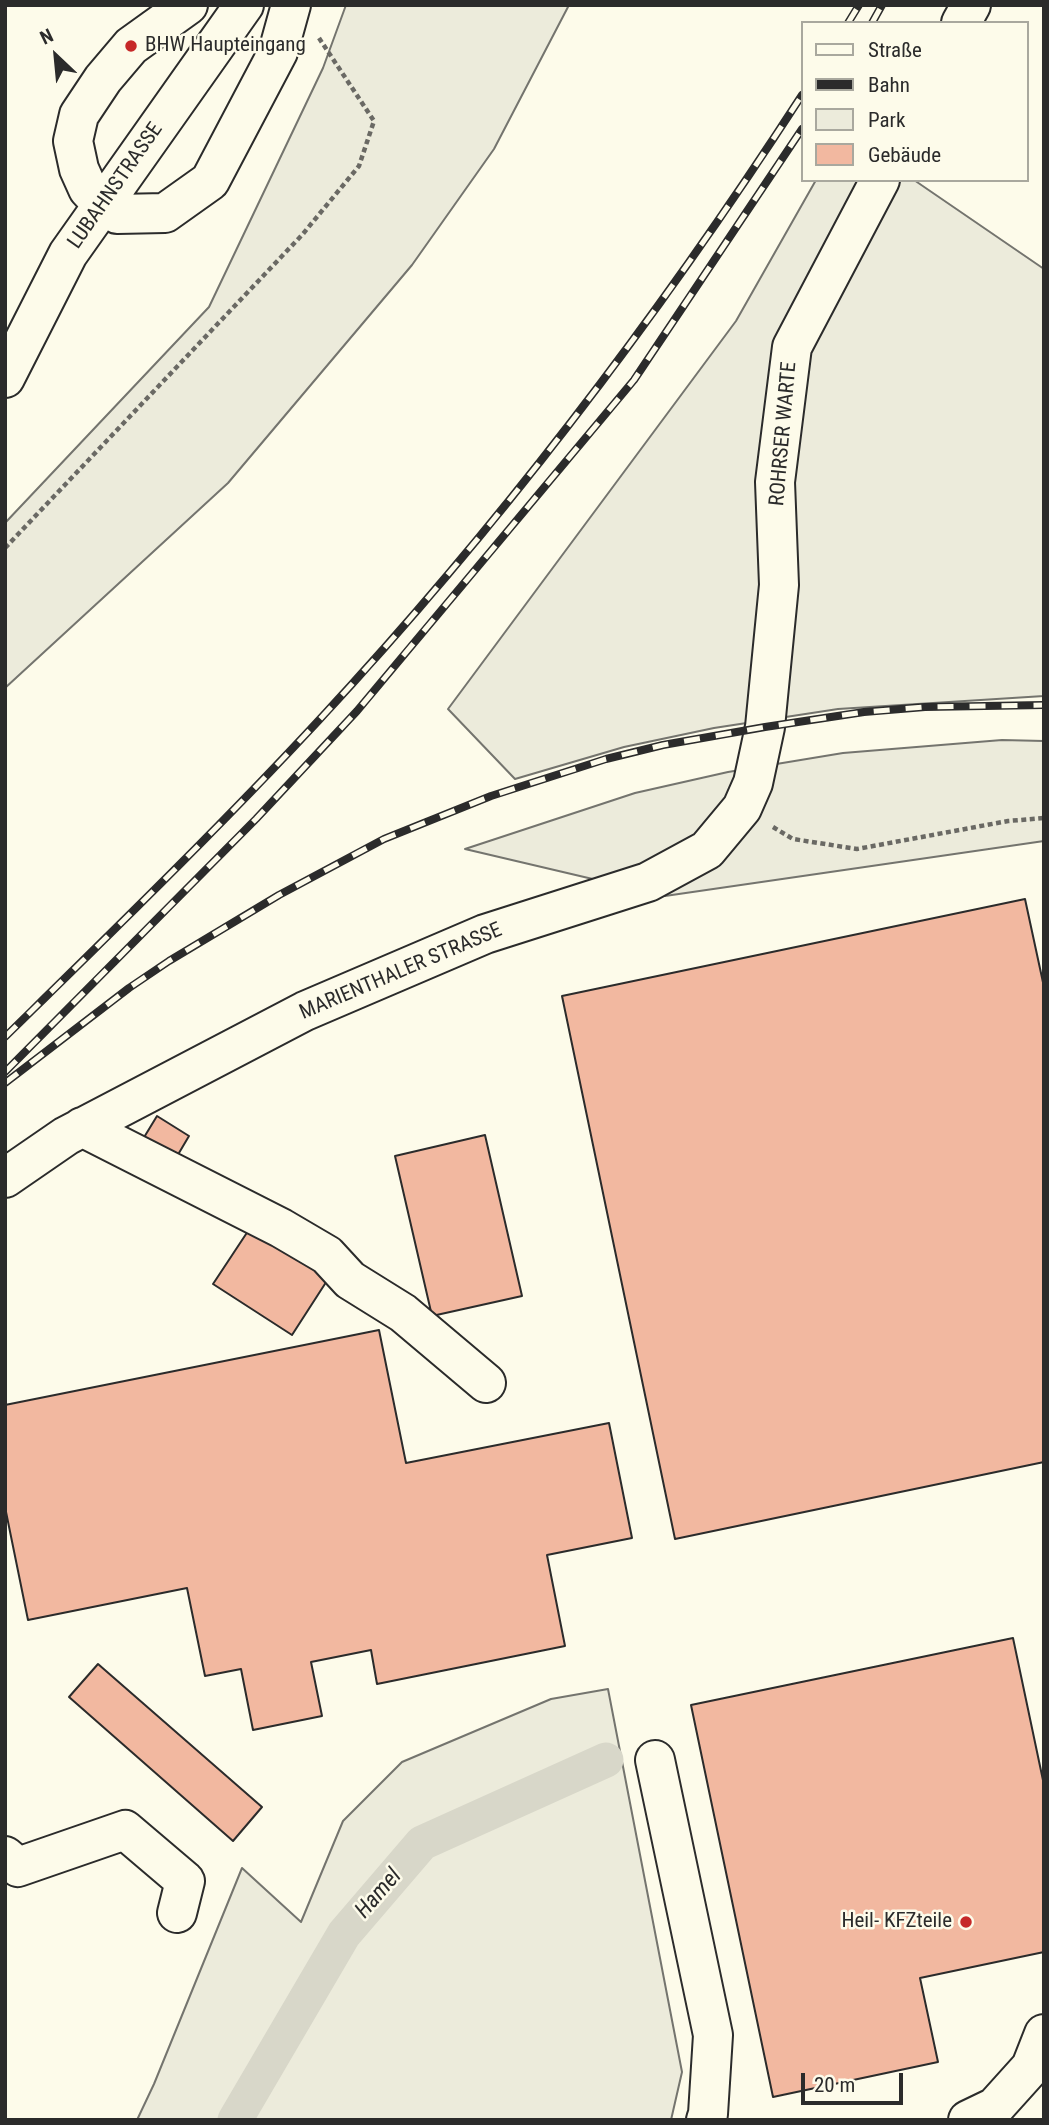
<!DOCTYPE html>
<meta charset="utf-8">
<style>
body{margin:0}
#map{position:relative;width:1049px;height:2125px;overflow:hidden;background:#fdfbea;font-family:"Roboto Condensed",sans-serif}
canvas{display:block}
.frame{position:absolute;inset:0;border:7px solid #2b2b2b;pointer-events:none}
.legend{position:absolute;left:801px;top:21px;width:228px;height:161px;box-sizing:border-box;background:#fdfbea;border:2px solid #a9a89e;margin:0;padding:9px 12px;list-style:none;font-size:21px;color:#2b2b2b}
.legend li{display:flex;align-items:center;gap:14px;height:35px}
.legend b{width:35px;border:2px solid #a9a89e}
.north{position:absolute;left:21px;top:21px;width:70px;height:70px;-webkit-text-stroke:5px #fdfbea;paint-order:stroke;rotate:334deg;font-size:19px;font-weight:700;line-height:28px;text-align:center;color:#2b2b2b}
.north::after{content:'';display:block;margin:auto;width:24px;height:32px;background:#2b2b2b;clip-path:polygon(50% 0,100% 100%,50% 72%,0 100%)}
.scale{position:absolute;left:801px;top:2073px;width:102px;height:32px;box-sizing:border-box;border:4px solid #2b2b2b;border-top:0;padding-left:9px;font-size:21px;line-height:24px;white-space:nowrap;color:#2b2b2b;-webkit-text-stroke:5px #fdfbea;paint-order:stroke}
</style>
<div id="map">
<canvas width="1049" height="2125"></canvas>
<div class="frame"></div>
<ul class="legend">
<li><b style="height:9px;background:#fdfbea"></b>Straße</li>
<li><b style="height:9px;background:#2b2b2b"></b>Bahn</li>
<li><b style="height:19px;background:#ecebdb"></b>Park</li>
<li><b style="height:19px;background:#f2b8a0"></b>Gebäude</li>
</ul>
<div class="north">N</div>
<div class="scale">20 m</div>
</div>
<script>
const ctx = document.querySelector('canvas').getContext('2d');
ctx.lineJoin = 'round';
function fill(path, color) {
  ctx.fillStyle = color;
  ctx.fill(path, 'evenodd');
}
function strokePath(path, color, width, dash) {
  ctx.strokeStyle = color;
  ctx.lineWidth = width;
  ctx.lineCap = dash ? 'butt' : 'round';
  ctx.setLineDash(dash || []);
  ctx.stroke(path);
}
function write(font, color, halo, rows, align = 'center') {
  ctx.font = font + ' "Roboto Condensed",sans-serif';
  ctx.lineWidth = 5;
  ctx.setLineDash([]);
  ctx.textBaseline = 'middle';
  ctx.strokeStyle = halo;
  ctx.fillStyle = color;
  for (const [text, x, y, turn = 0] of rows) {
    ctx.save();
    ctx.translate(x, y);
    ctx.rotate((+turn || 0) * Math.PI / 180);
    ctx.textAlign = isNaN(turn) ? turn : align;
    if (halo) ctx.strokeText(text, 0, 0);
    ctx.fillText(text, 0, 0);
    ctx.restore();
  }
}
const green = new Path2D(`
 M 346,5 L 569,5 L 494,149 L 412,265 L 228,483 L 5,688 L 5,523 L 209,307 L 323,68 Z
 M 816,180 L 914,180 L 1044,269 L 1044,696 L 838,709 L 714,728 L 624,747 L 515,779 L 448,709 L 736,321 Z
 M 1002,740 L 1044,741 L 1044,841 L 665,896 L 465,849 L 635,793 L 728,772 L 843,753 Z
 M 608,1689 L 682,2072 L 671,2120 L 137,2120 L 154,2084 L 242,1868 L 301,1922 L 343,1821 L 402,1762 L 551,1699 Z`);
fill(green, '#ecebdb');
strokePath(green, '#74746e', 2);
strokePath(new Path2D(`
 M 235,2120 L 344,1934 L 422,1843 L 606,1760`), '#d8d7c9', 35);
const building = new Path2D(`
 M 1025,899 L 1044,987 L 1044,1462 L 675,1539 L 562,996 Z
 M 157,1116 L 189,1136 L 176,1158 L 143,1139 Z
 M 485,1135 L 522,1296 L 432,1316 L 395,1156 Z
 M 254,1222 L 332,1273 L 292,1335 L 213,1284 Z
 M 379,1330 L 406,1463 L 609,1423 L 632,1538 L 547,1555 L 565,1646 L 377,1684 L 371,1650 L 311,1662 L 322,1716 L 253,1730 L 241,1669 L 205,1676 L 187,1588 L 28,1620 L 5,1507 L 5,1405 Z
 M 1013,1638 L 1044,1785 L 1044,1952 L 920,1978 L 938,2062 L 773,2097 L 691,1705 Z
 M 98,1664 L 262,1807 L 233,1841 L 69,1697 Z`);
fill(building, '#f2b8a0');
strokePath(building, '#2b2b2b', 2);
const minor = new Path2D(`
 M 188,5 L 131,46 L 103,79 L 79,115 L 73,141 L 79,169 L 88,189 L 102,204 L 117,214 L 165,213 L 210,181 L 278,52 L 291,5
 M 961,23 L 971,5
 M 5,378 L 68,254 L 244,5
 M 82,1127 L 281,1228 L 327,1255 L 350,1280 L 403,1313 L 486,1383
 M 5,1178 L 66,1136 L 305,1011 L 485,934 L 648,882 L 707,850 L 742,808 L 753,783 L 765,727 L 779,585 L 775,482 L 792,347 L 880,180
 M 655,1760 L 713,2035 L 708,2114 L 706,2120
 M 5,1856 L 18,1867 L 125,1830 L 185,1881 L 177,1913
 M 968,2120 L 995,2107 L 1031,2067 L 1044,2034`);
strokePath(minor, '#2b2b2b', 42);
strokePath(new Path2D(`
 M 5,548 L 302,235 L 359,166 L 374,121 L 319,38
 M 773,827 L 793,839 L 857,849 L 1008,821 L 1044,818`), '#6a6964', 4.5, [5, 3.5]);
strokePath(minor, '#fdfbea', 38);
const rail = new Path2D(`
 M 848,23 L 859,5
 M 872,23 L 882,5
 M 5,1037 C 112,932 219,828 320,719 C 499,526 659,316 802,95
 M 5,1072 L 256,819 L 357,711 L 634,380 L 802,129
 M 5,1083 L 129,988 L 169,961 L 279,895 L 384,839 L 491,796 L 606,759 L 663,745 L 765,727 L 864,712 L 925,707 L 1044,705`);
strokePath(rail, '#2b2b2b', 8);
strokePath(rail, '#fdfbea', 5, [16]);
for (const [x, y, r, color] of [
 [131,46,7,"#c62828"],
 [966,1922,7,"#c62828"]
]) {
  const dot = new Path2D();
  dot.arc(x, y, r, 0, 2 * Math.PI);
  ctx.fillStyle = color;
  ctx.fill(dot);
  strokePath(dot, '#fdfbea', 2.5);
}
write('21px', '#2b2b2b', '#fdfbea', [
 ["BHW Haupteingang",145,46],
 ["Heil- KFZteile",952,1922,"right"]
], 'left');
write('21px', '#2b2b2b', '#fdfbea', [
 ["LUBAHNSTRASSE",116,186,-55],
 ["ROHRSER WARTE",784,434,-85],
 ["MARIENTHALER STRASSE",401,972,-23]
]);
write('italic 23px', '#2b2b2b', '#fdfbea', [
 ["Hamel",379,1894,-49]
]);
</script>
